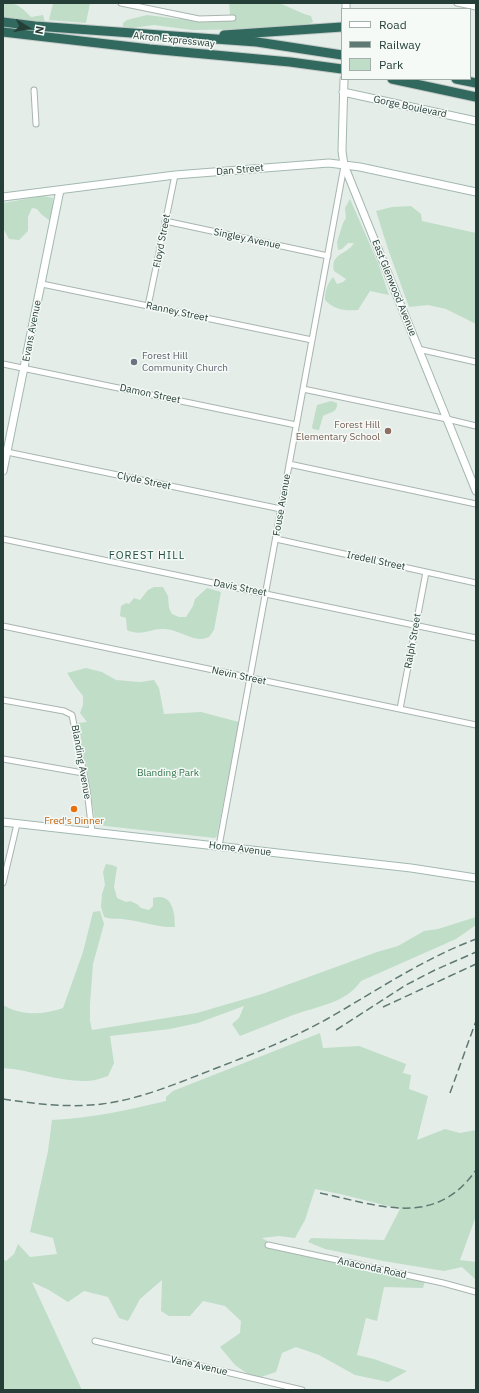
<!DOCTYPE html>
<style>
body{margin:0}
#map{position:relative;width:479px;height:1393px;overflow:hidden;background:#e5ede9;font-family:"IBM Plex Sans",sans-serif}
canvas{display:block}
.frame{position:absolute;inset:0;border:4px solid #253e38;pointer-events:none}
.legend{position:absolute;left:341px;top:8px;width:130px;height:72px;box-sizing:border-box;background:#f5faf7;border:1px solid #a2afab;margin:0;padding:5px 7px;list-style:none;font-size:12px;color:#253e38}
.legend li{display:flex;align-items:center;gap:8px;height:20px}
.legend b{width:20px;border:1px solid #a2afab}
.north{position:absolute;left:8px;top:8px;width:40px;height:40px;-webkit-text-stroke:3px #f5faf7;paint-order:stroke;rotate:101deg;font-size:11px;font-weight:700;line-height:16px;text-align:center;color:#253e38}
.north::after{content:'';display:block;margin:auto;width:14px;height:18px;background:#253e38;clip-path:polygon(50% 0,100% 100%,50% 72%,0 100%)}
</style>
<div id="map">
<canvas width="479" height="1393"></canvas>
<div class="frame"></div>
<ul class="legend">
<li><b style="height:5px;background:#fff"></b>Road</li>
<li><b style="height:5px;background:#5f7973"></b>Railway</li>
<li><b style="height:11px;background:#bfddc7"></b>Park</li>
</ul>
<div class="north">N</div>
</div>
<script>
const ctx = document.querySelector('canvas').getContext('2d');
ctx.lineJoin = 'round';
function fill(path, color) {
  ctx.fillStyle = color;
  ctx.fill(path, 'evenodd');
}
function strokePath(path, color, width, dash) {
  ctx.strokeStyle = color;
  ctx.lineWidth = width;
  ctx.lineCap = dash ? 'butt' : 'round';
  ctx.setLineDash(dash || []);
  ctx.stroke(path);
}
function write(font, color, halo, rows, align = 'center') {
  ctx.font = font + ' "IBM Plex Sans",sans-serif';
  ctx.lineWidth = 3;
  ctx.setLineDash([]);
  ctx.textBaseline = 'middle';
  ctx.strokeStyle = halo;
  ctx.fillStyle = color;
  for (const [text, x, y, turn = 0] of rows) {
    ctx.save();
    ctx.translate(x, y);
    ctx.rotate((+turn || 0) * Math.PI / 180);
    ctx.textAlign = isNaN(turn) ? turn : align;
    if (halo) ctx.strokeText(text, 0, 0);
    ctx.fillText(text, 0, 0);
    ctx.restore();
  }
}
fill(new Path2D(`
 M 3,3 C 18,3 21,7 31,17 L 43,15 L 45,22 L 37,24 L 3,23 Z
 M 53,3 L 90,3 L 86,23 L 49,20 Z
 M 229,3 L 278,3 C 289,6 299,13 311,16 L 313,22 L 303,26 L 260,29 L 192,30 L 154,25 L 126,29 L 123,28 L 123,23 L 127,20 L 147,15 L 179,19 L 228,20 L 230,13 Z
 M 43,196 L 53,198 L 52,214 L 49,220 L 41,214 L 37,209 L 32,208 L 28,217 L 28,231 L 19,240 L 9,239 L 3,228 L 3,203 Z
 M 350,199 L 378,263 L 389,295 L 370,291 L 358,310 C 346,311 334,310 325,300 C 325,291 327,284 333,277 L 337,284 L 343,282 L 346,279 L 334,271 C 330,253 347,255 354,243 L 348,243 L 342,249 L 338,250 L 337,242 L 343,223 L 346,218 L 345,208 Z
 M 411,206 L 421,214 L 422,221 L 476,233 L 476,324 L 446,309 L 428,305 L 409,307 L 388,249 L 376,211 L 392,207 Z
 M 331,401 L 337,403 C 338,413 329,412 323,416 L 319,430 L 313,429 L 312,427 L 317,405 Z
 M 154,587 L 163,587 L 168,596 L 169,608 L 172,614 L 179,617 L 186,617 L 193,606 L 195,599 L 207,588 L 221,592 L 214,630 L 209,637 C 206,638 203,639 200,639 C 190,639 176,629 164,629 C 151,628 141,637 127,630 L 126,618 L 120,616 L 121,606 L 126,603 L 129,604 L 134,598 L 140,600 L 148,590 Z
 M 86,668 L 102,672 L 116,680 L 140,682 L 154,680 L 159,688 L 164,714 L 201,712 L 239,722 L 217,836 L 215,838 L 96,825 L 78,723 L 87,722 L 80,713 L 83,705 L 83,696 L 76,687 L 67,673 Z
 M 106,864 L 112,865 L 117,867 L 114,887 L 117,898 L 126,902 L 130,901 L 137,904 L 141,908 L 149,910 L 153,906 L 153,898 C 166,894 172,902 174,914 C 175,918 174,922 175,927 C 160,928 144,922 129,920 C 119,918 114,920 104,917 L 101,907 L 102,894 L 105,885 L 103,872 Z
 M 100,911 L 104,924 L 93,964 L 90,1004 L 90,1021 L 92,1030 L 197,1013 L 262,994 L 377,952 L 398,946 L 424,931 L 438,929 L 476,917 L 476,925 L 456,939 L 361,981 C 345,1004 317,1006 293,1015 C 275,1022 258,1029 240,1036 L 232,1024 L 239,1018 L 244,1006 L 198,1023 L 170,1029 L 110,1036 L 114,1063 L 108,1076 C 102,1078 94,1081 87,1081 C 59,1082 31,1070 3,1068 L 3,1005 C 22,1016 43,1015 63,1008 L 83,952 L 93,912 Z
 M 320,1033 L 323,1048 L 359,1046 L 406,1064 L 403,1073 L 411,1075 L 409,1089 L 428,1096 L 417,1140 L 445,1129 L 460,1133 L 476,1130 L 476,1216 L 460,1260 L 476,1262 L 476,1280 L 462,1267 L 444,1271 L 383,1261 L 325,1249 L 308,1242 L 311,1238 L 384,1240 L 400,1209 L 340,1194 L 315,1189 L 305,1220 L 295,1238 L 279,1236 L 262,1238 L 286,1252 L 425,1281 L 423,1288 L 384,1287 L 377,1321 L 366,1318 L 357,1355 L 374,1359 L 407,1371 L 388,1382 L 355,1375 L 319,1355 L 296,1347 L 282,1353 L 276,1372 L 255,1379 L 235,1365 L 220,1347 L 240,1333 L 241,1321 L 225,1306 L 203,1301 L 190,1316 L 169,1316 L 161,1311 L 162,1280 L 140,1299 L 128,1321 L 119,1318 L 108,1297 L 84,1291 L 68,1302 L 49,1290 L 32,1282 L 82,1390 L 3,1390 L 3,1259 L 6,1261 L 14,1254 L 18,1244 L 30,1257 L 57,1254 L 53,1238 L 30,1232 L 48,1151 L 52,1120 C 92,1118 128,1110 166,1101 L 166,1097 L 173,1091 Z`), '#bfddc7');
const street = new Path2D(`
 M 121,3 L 199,19 L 233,18
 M 457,3 L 476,7
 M 34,90 L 36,124
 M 165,221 L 328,256
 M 42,284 L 312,340
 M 148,306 L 175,175
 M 418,349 L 476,362
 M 3,364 L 296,425
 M 303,389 L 447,419 L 476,426
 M 7,452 L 281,509
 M 289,464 L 476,504
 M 3,539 L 476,638
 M 276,539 L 476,583
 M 3,626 L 476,725
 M 3,700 L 64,711 L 72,715 L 87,790 L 92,832
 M 400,709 L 426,572
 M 3,759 L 83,773
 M 219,846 L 344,166
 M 3,883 L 17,824
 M 268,1245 L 443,1283 L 476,1292
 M 95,1341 L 302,1390`);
const secondary = new Path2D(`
 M 346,3 L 346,9
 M 344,79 L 342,151 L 344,165 L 476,491
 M 343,92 L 476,121
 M 3,197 L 175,175 L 329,163 L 360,167 L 476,192
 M 3,471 L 60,190
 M 3,822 L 411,868 L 476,878`);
const highway = new Path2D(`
 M 3,22 L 35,26 L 257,42 L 342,55
 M 3,32 L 150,49 L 290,62 L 342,69
 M 224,35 L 342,27
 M 392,79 L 476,97
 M 456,79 L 476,83`);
strokePath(street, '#a8b5b0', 7);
strokePath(secondary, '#a3b8b1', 9);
strokePath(highway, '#c2c9c7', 11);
strokePath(street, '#fff', 5);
strokePath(secondary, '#fff', 7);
strokePath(highway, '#32695e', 9);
strokePath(new Path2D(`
 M 383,1007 L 476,964
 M 336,1030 L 406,985 L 435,970 L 476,952
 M 450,1093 L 476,1021
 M 3,1099 C 36,1104 69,1108 102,1104 C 141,1099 178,1083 214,1069 C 253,1054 291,1039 327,1019 C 376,991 423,959 476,939
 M 320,1193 C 378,1205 435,1229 476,1170`), '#5f7973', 1.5, [8, 4]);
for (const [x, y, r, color] of [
 [134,362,4,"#6b7280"],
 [388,431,4,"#8d6e63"],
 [74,809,4,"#e8710a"]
]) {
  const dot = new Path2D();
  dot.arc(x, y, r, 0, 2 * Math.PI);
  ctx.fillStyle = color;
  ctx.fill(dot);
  strokePath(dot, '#f5faf7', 1.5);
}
write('10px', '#253e38', '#f5faf7', [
 ["Akron Expressway",174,40,6],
 ["Gorge Boulevard",410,107,12],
 ["Dan Street",240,170,-5],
 ["Singley Avenue",247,239,12],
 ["Floyd Street",162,241,-79],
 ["East Glenwood Avenue",394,288,68],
 ["Ranney Street",177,312,12],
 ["Evans Avenue",32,331,-79],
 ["Damon Street",150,394,12],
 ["Clyde Street",144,481,12],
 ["Fouse Avenue",282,505,-80],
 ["Iredell Street",376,561,12],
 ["Davis Street",240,588,11],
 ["Ralph Street",413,641,-80],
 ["Nevin Street",239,676,12],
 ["Blanding Avenue",81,762,80],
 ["Home Avenue",240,849,7],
 ["Anaconda Road",372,1268,12],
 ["Vane Avenue",199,1366,13]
]);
write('10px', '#5b616d', '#f5faf7', [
 ["Forest Hill",142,356],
 ["Community Church",142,368]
], 'left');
write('10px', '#785e54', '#f5faf7', [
 ["Forest Hill",380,425],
 ["Elementary School",380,437]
], 'right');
write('10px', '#31734b', '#f5faf7', [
 ["Blanding Park",168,773]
]);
write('10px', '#c56008', '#f5faf7', [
 ["Fred's Dinner",74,821]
]);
ctx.letterSpacing = '1px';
write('11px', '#214f45', '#f5faf7', [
 ["FOREST HILL",147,556]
]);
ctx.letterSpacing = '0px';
</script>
